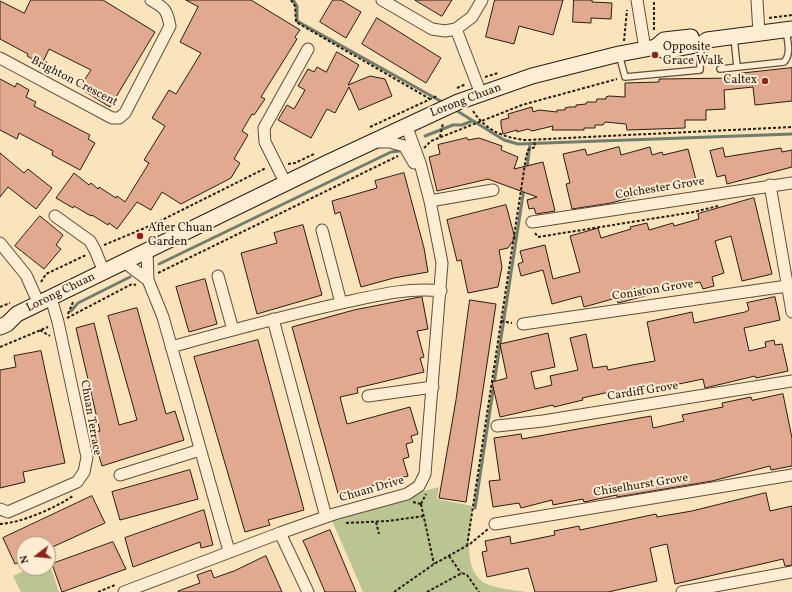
<!DOCTYPE html>
<style>
body{margin:0}
#map{position:relative;width:792px;height:592px;overflow:hidden;background:#fae4bb;font-family:Vollkorn,serif}
canvas{display:block}
.north{position:absolute;left:16px;top:536px;width:40px;height:40px;box-sizing:border-box;background:#fcedd3;border:1px solid #a89986;border-radius:50%;rotate:254deg;font-size:11px;font-weight:700;line-height:16px;text-align:center;color:#2a1c12}
.north::after{content:'';display:block;margin:auto;width:14px;height:18px;background:#8f2418;clip-path:polygon(50% 0,100% 100%,50% 72%,0 100%)}
</style>
<div id="map">
<canvas width="792" height="592"></canvas>
<div class="north">N</div>
</div>
<script>
const ctx = document.querySelector('canvas').getContext('2d');
ctx.lineJoin = 'round';
function fill(path, color) {
  ctx.fillStyle = color;
  ctx.fill(path, 'evenodd');
}
function strokePath(path, color, width, dash) {
  ctx.strokeStyle = color;
  ctx.lineWidth = width;
  ctx.lineCap = dash ? 'butt' : 'round';
  ctx.setLineDash(dash || []);
  ctx.stroke(path);
}
function write(font, color, halo, rows, align = 'center') {
  ctx.font = font + ' Vollkorn,serif';
  ctx.lineWidth = 4;
  ctx.setLineDash([]);
  ctx.textBaseline = 'middle';
  ctx.strokeStyle = halo;
  ctx.fillStyle = color;
  for (const [text, x, y, turn = 0] of rows) {
    ctx.save();
    ctx.translate(x, y);
    ctx.rotate((+turn || 0) * Math.PI / 180);
    ctx.textAlign = isNaN(turn) ? turn : align;
    if (halo) ctx.strokeText(text, 0, 0);
    ctx.fillText(text, 0, 0);
    ctx.restore();
  }
}
fill(new Path2D(`
 M 439,487 L 437,499 L 472,506 C 471,529 460,574 489,585 C 501,589 514,590 526,592 L 363,592 L 330,516 Z
 M 48,560 L 59,592 L 21,592 L 13,576 L 30,568 L 48,568 Z`), '#bbc592');
strokePath(new Path2D(`
 M 293,0 L 297,6 L 297,21 L 444,103
 M 454,109 L 504,140 L 518,144 L 792,134
 M 425,136 L 453,125 L 462,125 L 472,121
 M 527,168 L 530,144
 M 159,264 L 391,152 L 400,151
 M 71,311 L 78,303 L 130,277
 M 475,508 L 524,188`), '#707e70', 3);
const building = new Path2D(`
 M 31,0 L 103,0 L 155,32 L 110,107 L 79,88 L 91,70 L 49,49 L 42,64 L 27,56 L 28,54 L 0,39 L 0,1 L 24,13 Z
 M 186,0 L 251,0 L 300,30 L 295,37 L 297,39 L 261,97 L 265,99 L 254,115 L 252,114 L 242,131 L 248,135 L 234,159 L 240,163 L 231,178 L 181,204 L 162,192 L 151,210 L 137,202 L 117,229 L 109,223 L 108,225 L 92,215 L 91,216 L 74,206 L 73,208 L 56,198 L 74,173 L 89,185 L 91,183 L 98,189 L 99,187 L 116,198 L 117,196 L 125,202 L 149,163 L 144,160 L 165,126 L 152,118 L 169,90 L 176,94 L 201,53 L 180,42 L 198,7 Z
 M 333,0 L 341,0 L 361,12 L 346,38 L 320,22 Z
 M 415,0 L 452,0 L 442,16 Z
 M 495,0 L 563,0 L 553,35 L 519,26 L 514,44 L 486,37 Z
 M 574,0 L 592,0 L 592,2 L 612,3 L 611,19 L 591,18 L 591,23 L 573,22 Z
 M 377,18 L 441,58 L 426,83 L 362,44 Z
 M 337,52 L 359,65 L 348,85 L 370,76 L 385,79 L 392,96 L 359,110 L 349,87 L 335,113 L 327,109 L 311,138 L 278,120 L 287,105 L 294,109 L 305,90 L 298,86 L 308,69 L 314,72 L 317,67 L 326,72 Z
 M 792,68 L 792,101 L 755,105 L 753,87 L 724,90 L 725,109 L 706,110 L 706,120 L 685,120 L 685,128 L 627,130 L 626,124 L 605,122 L 603,125 L 595,125 L 595,128 L 584,128 L 584,130 L 552,130 L 553,126 L 532,131 L 528,129 L 517,132 L 517,130 L 503,134 L 501,125 L 501,120 L 509,118 L 508,114 L 532,107 L 533,112 L 539,110 L 557,112 L 557,110 L 565,110 L 565,108 L 569,107 L 576,107 L 576,105 L 586,104 L 587,102 L 596,102 L 597,99 L 606,99 L 606,97 L 609,96 L 625,97 L 625,83 L 659,82 L 659,79 L 737,78 L 737,74 Z
 M 0,79 L 15,87 L 17,83 L 29,90 L 26,97 L 36,102 L 34,106 L 90,135 L 88,139 L 95,143 L 80,170 L 52,155 L 53,151 L 19,133 L 17,139 L 0,130 Z
 M 467,138 L 468,140 L 479,138 L 502,146 L 501,150 L 518,157 L 514,169 L 543,162 L 555,211 L 536,214 L 534,208 L 529,209 L 527,200 L 537,197 L 488,179 L 437,191 L 429,157 L 440,154 L 438,145 Z
 M 619,147 L 621,155 L 650,147 L 652,155 L 662,152 L 663,155 L 688,149 L 696,180 L 611,203 L 572,209 L 566,184 L 570,183 L 563,154 L 585,149 L 587,155 Z
 M 723,148 L 725,157 L 781,148 L 782,152 L 792,150 L 792,167 L 727,184 L 725,175 L 717,177 L 710,151 Z
 M 0,153 L 24,173 L 28,169 L 52,188 L 36,209 L 8,187 L 0,197 Z
 M 404,173 L 424,248 L 428,272 L 394,278 L 361,287 L 340,212 L 335,214 L 332,201 L 377,188 L 375,181 Z
 M 754,198 L 772,274 L 742,281 L 731,236 L 715,241 L 724,273 L 712,277 L 714,286 L 703,289 L 700,282 L 618,303 L 616,298 L 584,307 L 581,296 L 552,304 L 543,270 L 521,276 L 518,264 L 523,262 L 520,251 L 545,245 L 553,279 L 580,272 L 570,236 L 598,228 L 601,238 L 631,229 L 630,227 L 647,223 L 649,230 L 673,223 L 674,226 L 699,219 L 698,214 Z
 M 506,205 L 515,238 L 508,248 L 499,250 L 502,267 L 498,287 L 468,293 L 461,260 L 457,261 L 447,220 Z
 M 40,216 L 63,235 L 56,245 L 61,249 L 44,269 L 15,246 Z
 M 303,225 L 322,295 L 257,314 L 241,253 L 277,243 L 274,233 Z
 M 205,279 L 217,324 L 189,332 L 176,287 Z
 M 422,297 L 428,329 L 417,331 L 424,357 L 420,358 L 424,372 L 357,388 L 358,393 L 340,397 L 347,424 L 410,407 L 418,434 L 411,436 L 413,442 L 406,444 L 409,457 L 403,459 L 408,476 L 364,488 L 365,490 L 339,497 L 292,327 L 354,310 Z
 M 775,297 L 780,320 L 744,328 L 749,351 L 766,347 L 765,342 L 774,340 L 775,345 L 782,344 L 788,371 L 756,378 L 755,376 L 705,388 L 703,379 L 645,391 L 644,387 L 614,393 L 614,391 L 582,398 L 583,400 L 554,407 L 553,405 L 500,417 L 492,382 L 507,378 L 500,344 L 548,333 L 555,367 L 531,372 L 535,389 L 552,385 L 550,376 L 578,370 L 570,338 L 586,334 L 593,368 L 607,366 L 608,370 L 632,365 L 655,361 L 647,322 L 692,312 L 694,323 L 745,312 L 749,310 L 747,303 Z
 M 470,300 L 496,304 L 466,502 L 439,498 L 456,400 Z
 M 137,308 L 166,414 L 175,411 L 184,440 L 102,466 L 92,433 L 100,431 L 76,328 L 94,323 L 119,425 L 137,420 L 108,316 Z
 M 258,340 L 304,510 L 268,520 L 270,525 L 245,532 L 194,357 Z
 M 41,351 L 65,463 L 23,472 L 25,482 L 0,488 L 0,370 L 16,367 L 14,356 Z
 M 783,394 L 792,438 L 792,466 L 771,470 L 770,466 L 712,481 L 617,497 L 617,495 L 584,502 L 583,499 L 553,505 L 552,500 L 521,508 L 519,503 L 493,507 L 489,481 L 500,480 L 494,438 L 521,434 L 522,439 L 651,416 L 653,428 L 684,421 L 682,415 L 723,407 L 722,403 L 751,397 L 752,400 Z
 M 190,470 L 198,499 L 120,520 L 112,492 Z
 M 766,493 L 770,511 L 792,506 L 792,565 L 785,566 L 783,559 L 675,584 L 667,544 L 650,548 L 657,581 L 608,592 L 535,592 L 528,568 L 487,577 L 482,552 L 487,551 L 485,541 L 510,536 L 511,544 L 555,535 L 554,531 L 579,526 L 580,530 L 656,514 L 657,517 L 692,511 Z
 M 92,496 L 105,523 L 48,549 L 48,544 L 24,544 L 24,560 L 15,564 L 3,538 Z
 M 204,510 L 213,545 L 201,548 L 200,542 L 133,567 L 125,538 Z
 M 330,530 L 356,592 L 325,592 L 306,547 L 303,541 Z
 M 113,542 L 126,569 L 62,592 L 52,564 Z
 M 266,556 L 282,592 L 178,592 L 178,591 L 200,583 L 197,575 L 211,570 L 214,578 L 234,571 Z`);
fill(building, '#e1aa90');
strokePath(building, '#2a1c12', 1);
const lane = new Path2D(`
 M 734,37 L 737,67
 M 619,54 L 625,77 L 700,70 L 701,46
 M 720,69 L 784,62 C 792,54 787,39 786,30`);
const street = new Path2D(`
 M 382,0 L 432,29 L 445,31 L 456,29 L 472,17 L 482,0
 M 637,0 L 645,49
 M 757,0 L 759,33
 M 456,29 L 481,94
 M 0,58 L 112,118 L 119,118 L 125,113 L 170,26 C 167,10 165,8 151,0
 M 375,142 L 390,142 L 404,146 L 414,163
 M 286,184 L 265,142 L 264,128 L 308,49
 M 770,185 L 792,312
 M 430,201 L 493,190
 M 55,216 L 90,241 L 95,250 L 104,272
 M 532,222 L 792,183
 M 322,230 L 341,303
 M 0,243 L 26,275 L 39,304
 M 147,251 L 148,280
 M 124,262 L 148,280 L 163,317 L 229,551
 M 218,276 L 233,330
 M 273,319 L 326,517
 M 523,324 L 787,286
 M 171,347 C 228,331 284,316 342,303 C 374,296 408,287 441,291
 M 368,396 L 433,387
 M 497,426 L 543,421 L 792,381
 M 120,475 L 200,450
 M 0,509 L 8,512 L 77,482 L 84,472 L 87,457 L 58,322 L 51,298
 M 495,524 L 792,475
 M 280,533 L 308,592
 M 124,592 L 280,533 L 334,514 L 407,494 L 419,486 L 425,474 L 442,263 L 430,201 L 420,163 L 406,125
 M 682,592 L 792,572`);
const secondary = new Path2D(`
 M 656,47 L 664,40 L 691,37
 M 0,327 L 7,324 L 17,314 L 327,163 L 458,102 L 532,76 L 619,54 L 656,47 L 665,51 L 701,44 L 707,40 L 792,29`);
strokePath(lane, '#5e4e3c', 8);
strokePath(street, '#5e4e3c', 13);
strokePath(secondary, '#2a1c12', 17);
strokePath(new Path2D(`
 M 291,0 L 295,6 L 296,22 L 430,99
 M 769,18 L 792,15
 M 654,30 L 654,0
 M 624,41 L 627,10
 M 485,77 L 498,73
 M 457,88 L 466,84
 M 473,111 C 485,130 504,138 526,140 L 792,127
 M 370,127 L 437,96
 M 440,137 L 443,123
 M 424,148 L 431,141 L 522,105 L 617,79
 M 288,164 L 295,163 L 314,154
 M 535,233 L 538,237 L 694,212 L 718,206
 M 104,245 L 152,225 L 266,168
 M 158,273 L 398,156
 M 41,282 L 46,274 L 86,255
 M 0,307 L 10,303
 M 68,314 L 73,302
 M 67,318 L 132,284 L 136,285
 M 501,321 L 512,323
 M 40,330 L 50,336
 M 0,347 L 48,327
 M 413,502 L 421,504
 M 421,504 L 434,564
 M 421,504 L 426,494
 M 376,522 L 379,534
 M 346,523 L 388,521 L 424,516
 M 0,524 C 21,523 55,508 73,496
 M 467,546 L 526,157 L 528,150 L 535,147 L 534,140
 M 449,556 L 461,573
 M 98,592 L 115,585
 M 394,592 L 434,564 L 470,544 L 488,529
 M 427,592 L 462,573 L 467,575 L 479,592`), '#2a1c12', 2, [3, 2]);
strokePath(lane, '#fcedd3', 5.5);
strokePath(street, '#fcedd3', 11);
strokePath(secondary, '#fcedd3', 15);
for (const [x, y, r, color] of [
 [655,55,4,"#8f2418"],
 [765,81,4,"#8f2418"],
 [140,236,4,"#8f2418"]
]) {
  const dot = new Path2D();
  dot.arc(x, y, r, 0, 2 * Math.PI);
  ctx.fillStyle = color;
  ctx.fill(dot);
  strokePath(dot, '#fcedd3', 1.5);
}
write('12px', '#2a1c12', '#fcedd3', [
 ["Opposite",663,48],
 ["Grace Walk",663,62],
 ["Caltex",757,81,"right"],
 ["After Chuan",148,229],
 ["Garden",148,243]
], 'left');
write('12px', '#2a1c12', '#fcedd3', [
 ["Brighton Crescent",74,82,27],
 ["Lorong Chuan",466,101,-21],
 ["Colchester Grove",660,189,-9],
 ["Coniston Grove",653,291,-9],
 ["Lorong Chuan",61,293,-26],
 ["Cardiff Grove",643,392,-9],
 ["Chuan Terrace",90,418,80],
 ["Chiselhurst Grove",641,486,-9],
 ["Chuan Drive",372,490,-16]
]);
</script>
